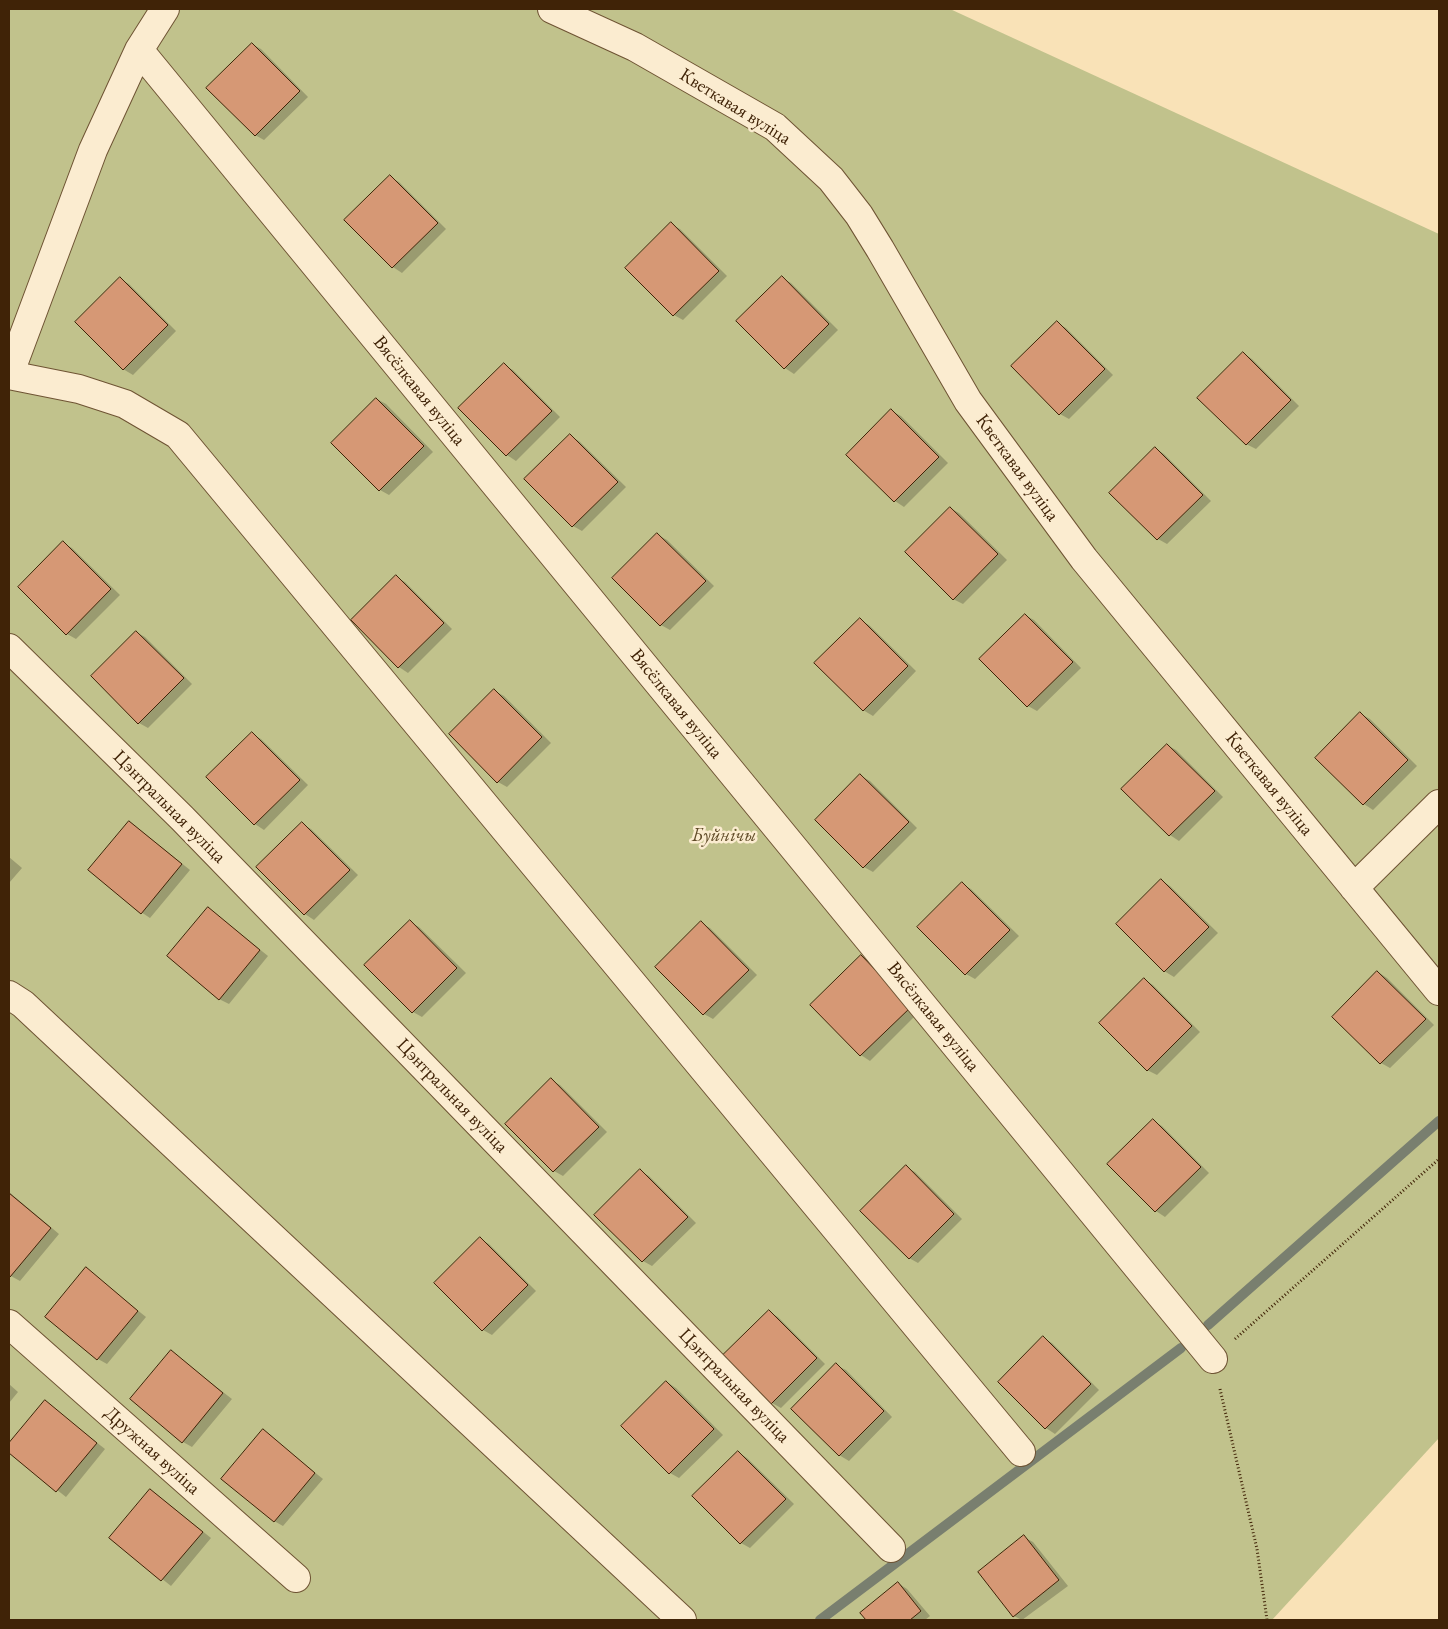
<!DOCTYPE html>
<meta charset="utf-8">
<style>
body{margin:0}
#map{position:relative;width:1448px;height:1629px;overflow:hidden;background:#f9e2b7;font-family:"EB Garamond",serif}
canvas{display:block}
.frame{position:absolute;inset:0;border:10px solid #402307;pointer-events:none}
</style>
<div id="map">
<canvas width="1448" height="1629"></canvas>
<div class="frame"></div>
</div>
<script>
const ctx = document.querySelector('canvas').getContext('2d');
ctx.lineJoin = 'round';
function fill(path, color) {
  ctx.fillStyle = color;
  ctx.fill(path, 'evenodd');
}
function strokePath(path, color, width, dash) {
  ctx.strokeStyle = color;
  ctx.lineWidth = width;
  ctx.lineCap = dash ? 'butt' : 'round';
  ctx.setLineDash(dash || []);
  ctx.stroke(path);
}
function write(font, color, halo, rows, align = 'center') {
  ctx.font = font + ' "EB Garamond",serif';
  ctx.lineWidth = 5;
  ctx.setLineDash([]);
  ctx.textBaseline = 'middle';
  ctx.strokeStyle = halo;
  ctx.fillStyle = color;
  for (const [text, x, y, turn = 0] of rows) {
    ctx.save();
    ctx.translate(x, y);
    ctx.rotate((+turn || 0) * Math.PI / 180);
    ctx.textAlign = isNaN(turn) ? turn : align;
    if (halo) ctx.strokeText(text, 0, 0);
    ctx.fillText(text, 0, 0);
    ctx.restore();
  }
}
fill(new Path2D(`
 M 9,9 L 950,9 L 1439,234 L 1439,1438 L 1272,1620 L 9,1620 Z`), '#c1c28c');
fill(new Path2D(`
 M 252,44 L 261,49 L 308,97 L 264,140 L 255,135 Z
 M 390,177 L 399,182 L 446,229 L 402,273 L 393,267 L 346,220 Z
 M 671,224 L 680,229 L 727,276 L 683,320 L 674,315 Z
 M 782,278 L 791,283 L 838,330 L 794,374 L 785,368 Z
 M 120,279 L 129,284 L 176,331 L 133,375 L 123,369 Z
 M 1057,323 L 1066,328 L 1113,375 L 1069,419 L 1060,414 Z
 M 1243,353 L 1252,359 L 1299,406 L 1256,449 L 1246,444 Z
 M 504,365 L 513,370 L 560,417 L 516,461 L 507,455 L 460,408 Z
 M 377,399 L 386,404 L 433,452 L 389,495 L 380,490 Z
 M 892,411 L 901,416 L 948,463 L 904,507 L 895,501 L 848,455 Z
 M 570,436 L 579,441 L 626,487 L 582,531 L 573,526 L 526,479 Z
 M 1155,448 L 1164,454 L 1211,501 L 1167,544 L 1158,539 L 1111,493 Z
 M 950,508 L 959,513 L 1007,560 L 963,604 L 953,599 Z
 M 658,535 L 667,540 L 714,586 L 670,630 L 661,625 L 614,578 Z
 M 63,543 L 72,548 L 120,595 L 76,639 L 67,634 Z
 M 396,577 L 405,582 L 452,629 L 408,673 L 399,667 L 352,620 Z
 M 1025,615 L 1034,620 L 1081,668 L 1037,711 L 1028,706 Z
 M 860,620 L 869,625 L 916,671 L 873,716 L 863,710 Z
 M 136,632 L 145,637 L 192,684 L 148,728 L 139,723 Z
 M 495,691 L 504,696 L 551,743 L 507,787 L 498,782 Z
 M 1361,714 L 1370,719 L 1417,766 L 1373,810 L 1364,804 Z
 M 252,734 L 261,739 L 308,785 L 264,830 L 255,824 L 208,777 Z
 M 1167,745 L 1176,750 L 1223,797 L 1179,841 L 1170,835 L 1123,789 Z
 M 861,776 L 870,781 L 917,828 L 873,872 L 864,867 Z
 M 130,822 L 190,870 L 150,918 L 141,912 Z
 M 302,824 L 311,829 L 358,875 L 314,920 L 305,914 L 258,867 Z
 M 9,857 L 22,868 L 9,883 Z
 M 1161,880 L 1170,886 L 1218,933 L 1174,977 L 1164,971 Z
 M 962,884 L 971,889 L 1019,936 L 975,979 L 966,974 Z
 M 208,908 L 268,956 L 229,1004 L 219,999 Z
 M 410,922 L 419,927 L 466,973 L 422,1017 L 413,1012 L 366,965 Z
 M 701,923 L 710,928 L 757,975 L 713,1019 L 704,1014 Z
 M 862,957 L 871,962 L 919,1012 L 870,1061 L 861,1055 Z
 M 1378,972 L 1387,978 L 1434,1025 L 1390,1068 L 1381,1063 L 1334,1017 Z
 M 1144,979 L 1153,985 L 1200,1032 L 1157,1075 L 1147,1070 Z
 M 551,1080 L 560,1085 L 607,1132 L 563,1176 L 554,1171 Z
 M 1153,1121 L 1162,1126 L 1209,1173 L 1165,1217 L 1156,1211 L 1109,1164 Z
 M 906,1167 L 915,1172 L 962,1219 L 918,1263 L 909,1258 Z
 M 640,1171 L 649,1176 L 696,1223 L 652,1266 L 643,1261 L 596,1215 Z
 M 9,1192 L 59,1234 L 20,1281 L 9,1275 Z
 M 480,1239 L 489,1244 L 536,1291 L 492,1335 L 483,1330 Z
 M 86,1269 L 146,1317 L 107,1364 L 98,1359 Z
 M 769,1312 L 778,1317 L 825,1364 L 781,1408 L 772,1403 Z
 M 1043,1338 L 1052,1343 L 1099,1390 L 1055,1434 L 1046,1428 L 999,1382 Z
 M 171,1352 L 232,1399 L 192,1447 L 183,1442 Z
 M 836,1365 L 846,1370 L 892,1417 L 849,1461 L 839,1455 Z
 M 667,1382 L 676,1388 L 723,1435 L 679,1478 L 670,1473 Z
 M 9,1384 L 18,1392 L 9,1403 Z
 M 45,1402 L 105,1449 L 66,1497 L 9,1452 L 9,1445 Z
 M 263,1431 L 323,1479 L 283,1526 L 274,1521 Z
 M 738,1452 L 747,1458 L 794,1504 L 750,1548 L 741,1543 L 694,1496 Z
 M 151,1490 L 211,1538 L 171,1586 L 111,1538 Z
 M 1024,1537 L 1033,1542 L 1068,1586 L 1022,1620 L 1014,1616 Z
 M 898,1583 L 907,1589 L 930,1616 L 925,1620 L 868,1620 L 862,1613 Z`), '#0003');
strokePath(new Path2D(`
 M 1208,1325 L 1439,1121
 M 820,1620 L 1181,1348`), '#797f6f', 10);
const building = new Path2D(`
 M 252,43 L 300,91 L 255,136 L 206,88 Z
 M 390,175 L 438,223 L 392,268 L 344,220 Z
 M 671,222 L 719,271 L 673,316 L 625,268 Z
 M 782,276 L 829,324 L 784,369 L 736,321 Z
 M 120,277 L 168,325 L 123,370 L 75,322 Z
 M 1057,321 L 1105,369 L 1059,415 L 1011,366 Z
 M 1243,352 L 1291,400 L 1246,445 L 1197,398 Z
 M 504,363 L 552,411 L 506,456 L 458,408 Z
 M 376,398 L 424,446 L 379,491 L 331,443 Z
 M 891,409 L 939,457 L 894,502 L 846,455 Z
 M 570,434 L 618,482 L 572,527 L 524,479 Z
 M 1155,447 L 1203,495 L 1157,540 L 1109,493 Z
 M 950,507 L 998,554 L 953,600 L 905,552 Z
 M 657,533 L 706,581 L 660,626 L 612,578 Z
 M 63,541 L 111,589 L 66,635 L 18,587 Z
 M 396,575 L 444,623 L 398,668 L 351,620 Z
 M 1025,614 L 1073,662 L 1027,707 L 979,659 Z
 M 860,618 L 908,666 L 863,711 L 814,663 Z
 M 136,631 L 184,678 L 138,724 L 91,676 Z
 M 494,689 L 542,737 L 497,783 L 449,734 Z
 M 1360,712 L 1408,760 L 1363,805 L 1315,758 Z
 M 252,732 L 300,780 L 254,825 L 206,777 Z
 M 1167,744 L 1215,791 L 1169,836 L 1121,789 Z
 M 860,774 L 909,822 L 863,868 L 815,820 Z
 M 129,821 L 182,864 L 141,914 L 88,870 Z
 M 302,822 L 350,870 L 304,915 L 256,867 Z
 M 1161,879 L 1209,927 L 1164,972 L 1116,924 Z
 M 962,882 L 1010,930 L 965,975 L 917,927 Z
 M 208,907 L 260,950 L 219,1000 L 167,956 Z
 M 410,920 L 457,968 L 412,1013 L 364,965 Z
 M 701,921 L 749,970 L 703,1015 L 655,967 Z
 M 861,955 L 911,1007 L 860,1056 L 810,1005 Z
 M 1377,971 L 1426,1019 L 1380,1064 L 1332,1017 Z
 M 1144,978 L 1192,1026 L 1147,1071 L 1099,1023 Z
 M 551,1078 L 599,1127 L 553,1172 L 505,1124 Z
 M 1153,1119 L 1201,1167 L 1155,1212 L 1107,1164 Z
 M 906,1165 L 954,1214 L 909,1259 L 860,1211 Z
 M 640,1169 L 688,1217 L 642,1262 L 594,1215 Z
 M 9,1193 L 51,1228 L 10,1277 L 9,1276 Z
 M 480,1237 L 528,1285 L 482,1331 L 434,1283 Z
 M 86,1267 L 138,1311 L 97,1360 L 45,1317 Z
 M 769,1310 L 817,1358 L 771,1404 L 723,1355 Z
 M 1043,1336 L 1091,1384 L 1045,1429 L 998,1382 Z
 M 171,1350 L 223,1393 L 182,1443 L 130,1399 Z
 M 836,1363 L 884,1411 L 839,1456 L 791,1409 Z
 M 666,1381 L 714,1429 L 669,1474 L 621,1426 Z
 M 45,1400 L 97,1443 L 56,1492 L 9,1453 L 9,1443 Z
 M 263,1429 L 315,1473 L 274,1522 L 221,1479 Z
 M 738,1451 L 786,1499 L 740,1544 L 692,1496 Z
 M 150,1489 L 203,1532 L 161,1581 L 109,1538 Z
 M 1024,1535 L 1059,1580 L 1013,1617 L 978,1572 Z
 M 898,1582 L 921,1611 L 910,1620 L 866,1620 L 860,1613 Z`);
fill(building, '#d69875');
strokePath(building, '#402307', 1);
const minor = new Path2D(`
 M 552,9 L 635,47 L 775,127 L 831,179 L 859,215 L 880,249 L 968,401 L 1084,559 L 1439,991
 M 139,50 L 1213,1359
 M 9,375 L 79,389 L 125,404 L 178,435 L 1021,1452
 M 9,375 L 93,150 L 139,50 L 165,9
 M 9,648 L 182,818 L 891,1548
 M 1354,888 L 1439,804
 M 9,995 L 23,1004 L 682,1620
 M 9,1324 L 296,1578`);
strokePath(minor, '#6e5333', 30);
strokePath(new Path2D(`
 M 1235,1339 L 1439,1159
 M 1220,1389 L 1257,1549 L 1267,1620`), '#402307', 3, [1, 2.5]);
strokePath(minor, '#fbecd0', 28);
write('19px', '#402307', '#fbecd0', [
 ["Кветкавая вуліца",735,107,32],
 ["Вясёлкавая вуліца",419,391,51],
 ["Кветкавая вуліца",1017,468,54],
 ["Вясёлкавая вуліца",676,704,51],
 ["Кветкавая вуліца",1269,784,51],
 ["Цэнтральная вуліца",169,807,45],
 ["Вясёлкавая вуліца",933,1017,51],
 ["Цэнтральная вуліца",452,1096,46],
 ["Цэнтральная вуліца",734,1386,46],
 ["Дружная вуліца",152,1451,42]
]);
write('italic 19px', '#604b28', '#fbecd0', [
 ["Буйнічы",724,836]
]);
</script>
